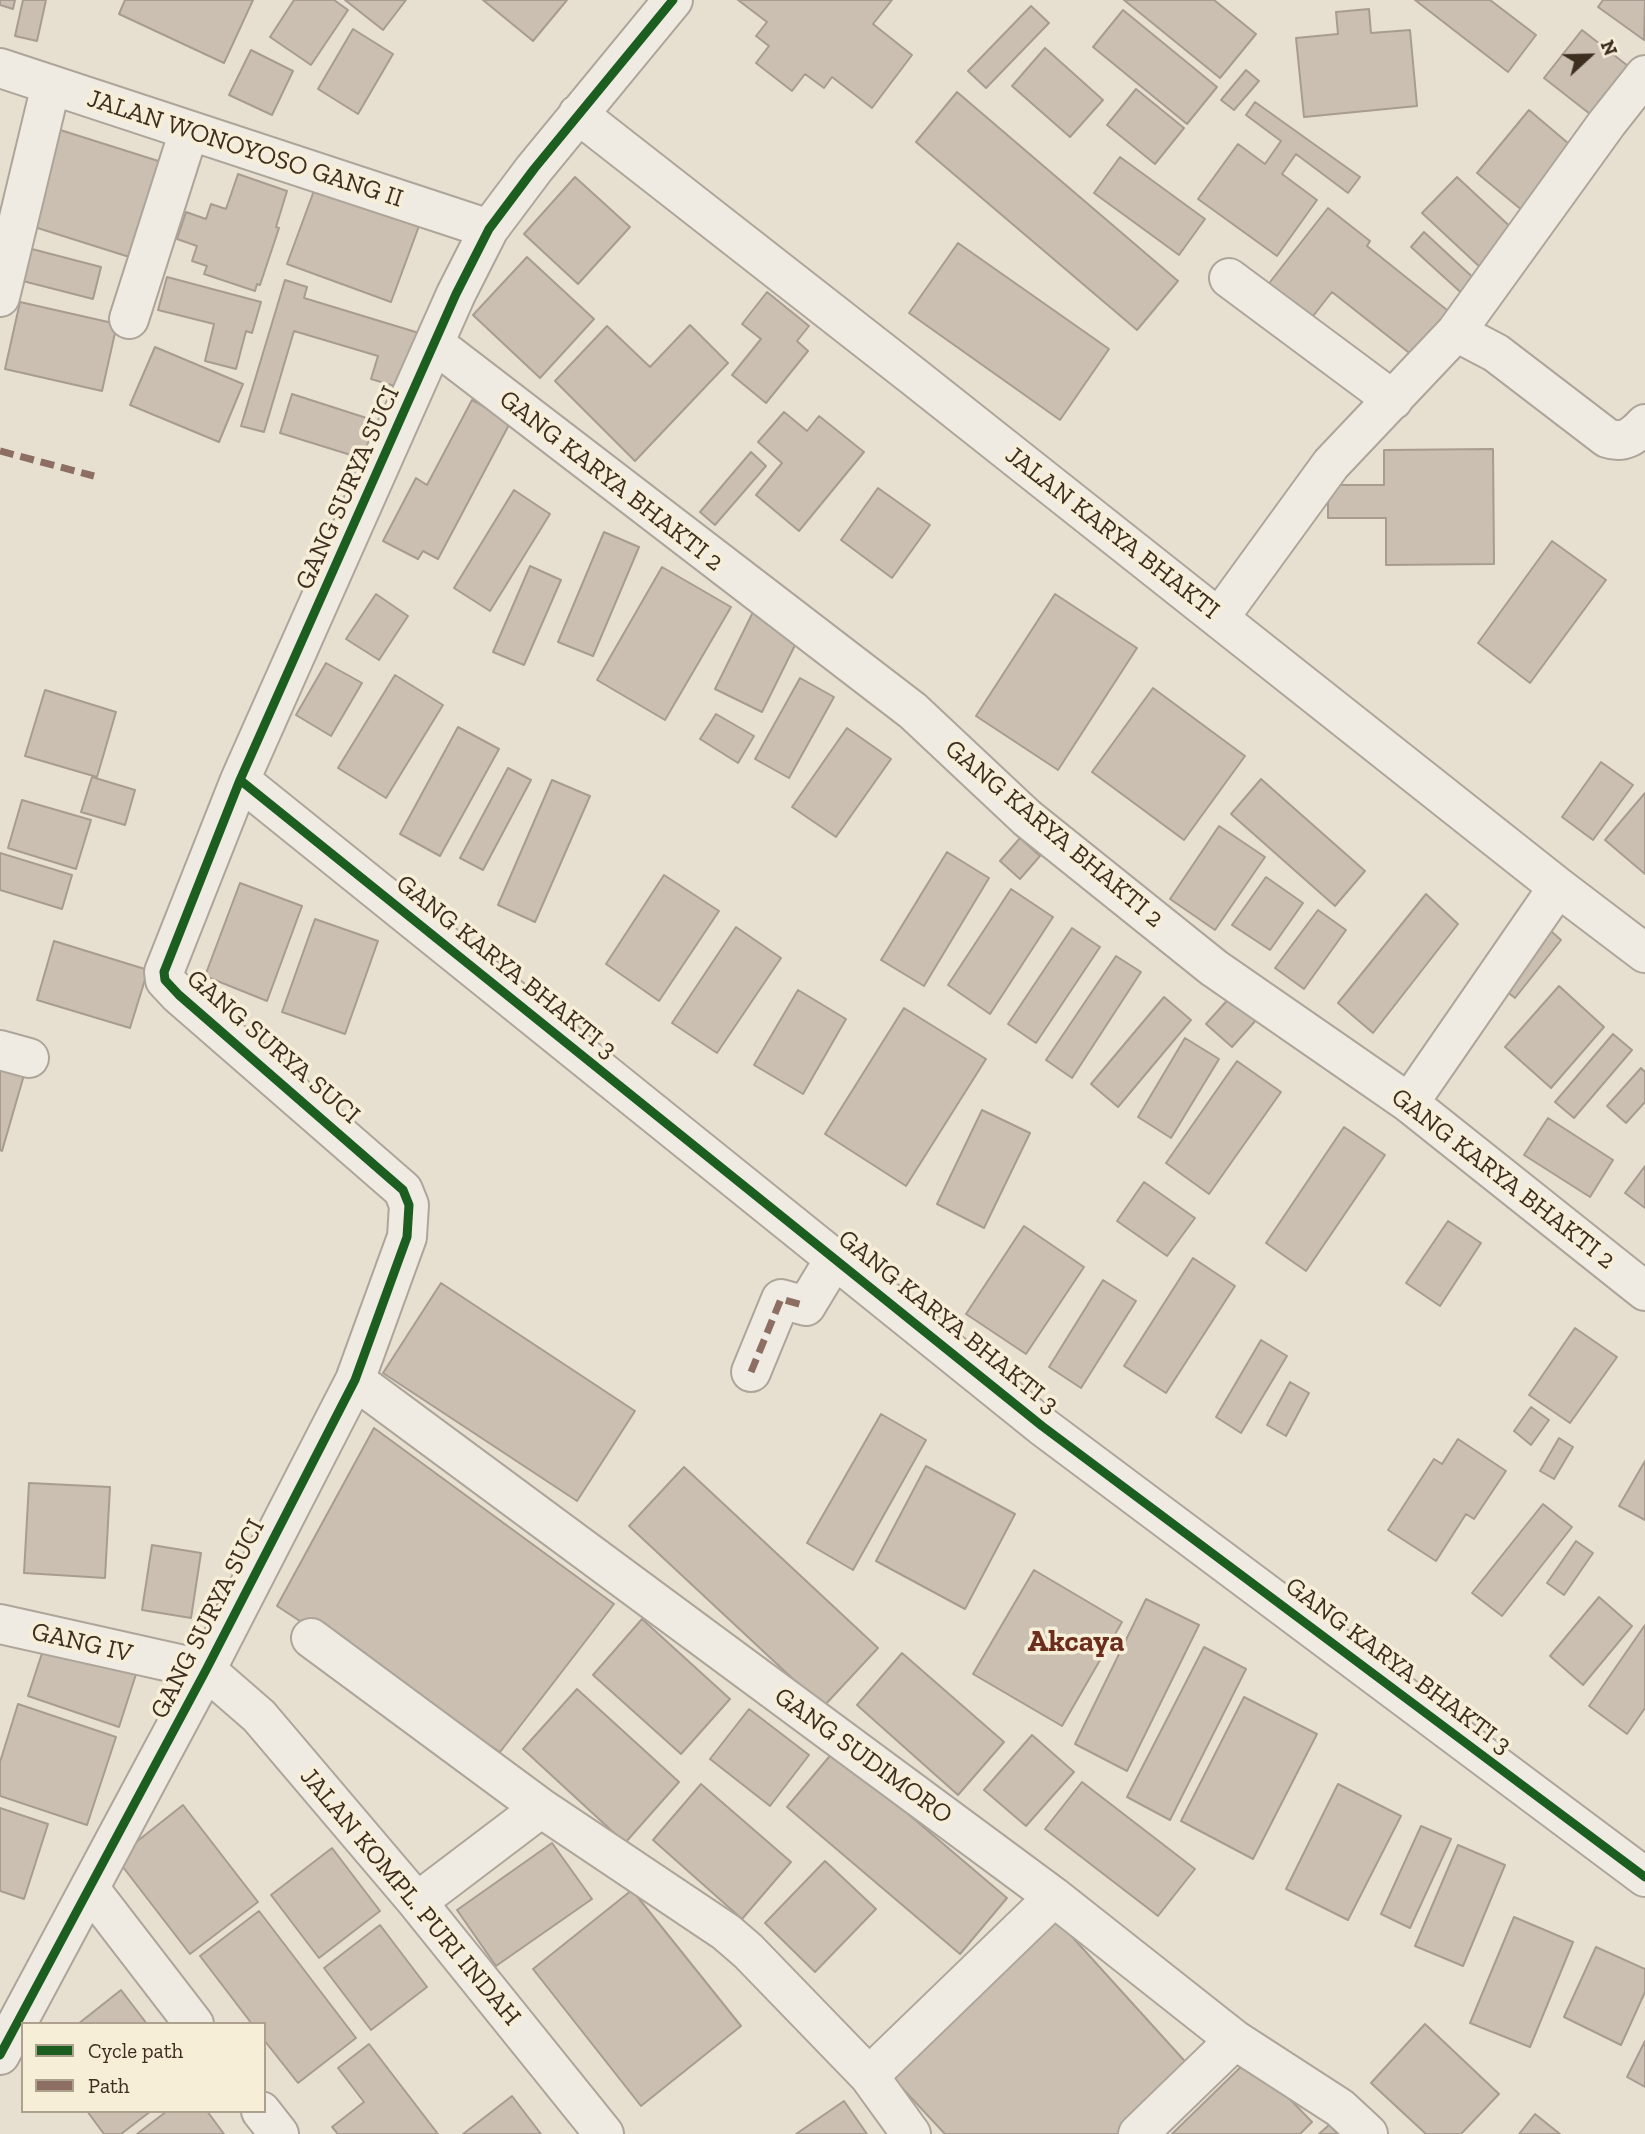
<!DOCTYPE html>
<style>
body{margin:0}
#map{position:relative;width:1645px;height:2134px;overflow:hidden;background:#e7e0d1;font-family:"Zilla Slab",serif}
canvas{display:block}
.legend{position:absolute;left:21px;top:2022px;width:245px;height:91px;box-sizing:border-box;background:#f7eed8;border:2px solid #ada18e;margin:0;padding:9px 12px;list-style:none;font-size:21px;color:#3d2e20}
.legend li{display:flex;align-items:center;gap:14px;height:35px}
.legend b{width:35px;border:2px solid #ada18e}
.north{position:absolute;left:1554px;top:21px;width:70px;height:70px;-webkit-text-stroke:5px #f7eed8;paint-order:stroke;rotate:68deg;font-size:19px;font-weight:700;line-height:28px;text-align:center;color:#3d2e20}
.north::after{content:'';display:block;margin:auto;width:24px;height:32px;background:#3d2e20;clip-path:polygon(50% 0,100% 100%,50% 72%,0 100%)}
</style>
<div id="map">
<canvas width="1645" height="2134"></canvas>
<ul class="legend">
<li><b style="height:9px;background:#1b5e20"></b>Cycle path</li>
<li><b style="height:9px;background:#8d6e63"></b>Path</li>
</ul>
<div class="north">N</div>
</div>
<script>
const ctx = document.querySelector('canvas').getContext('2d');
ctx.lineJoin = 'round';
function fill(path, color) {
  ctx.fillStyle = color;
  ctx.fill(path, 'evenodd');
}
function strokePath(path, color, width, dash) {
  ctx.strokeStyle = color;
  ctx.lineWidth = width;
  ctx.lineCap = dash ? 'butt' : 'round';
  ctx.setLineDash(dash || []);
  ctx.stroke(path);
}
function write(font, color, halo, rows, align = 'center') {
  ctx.font = font + ' "Zilla Slab",serif';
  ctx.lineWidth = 7;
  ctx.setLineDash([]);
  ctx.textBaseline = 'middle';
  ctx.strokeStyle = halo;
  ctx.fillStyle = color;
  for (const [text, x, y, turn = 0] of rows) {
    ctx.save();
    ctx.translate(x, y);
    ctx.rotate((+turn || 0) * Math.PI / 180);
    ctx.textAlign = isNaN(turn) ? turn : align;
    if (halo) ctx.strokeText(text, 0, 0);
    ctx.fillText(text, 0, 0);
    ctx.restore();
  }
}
const building = new Path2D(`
 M 0,0 L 15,0 L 13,9 L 0,5 Z
 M 23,0 L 46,0 L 37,41 L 15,36 Z
 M 125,0 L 253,0 L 224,63 L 119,14 Z
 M 294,0 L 334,0 L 348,10 L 311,65 L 270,37 Z
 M 345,0 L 406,0 L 383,30 Z
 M 483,0 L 567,0 L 533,41 Z
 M 738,0 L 892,0 L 873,24 L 912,55 L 872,108 L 832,77 L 824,88 L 805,74 L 792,91 L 756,63 L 769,46 L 756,36 L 767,22 Z
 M 1124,0 L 1214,0 L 1256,34 L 1220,78 Z
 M 1415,0 L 1490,0 L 1536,35 L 1508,72 Z
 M 1603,0 L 1645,0 L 1644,40 L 1598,7 Z
 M 1031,6 L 1049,23 L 986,88 L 968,71 Z
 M 1369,9 L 1371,33 L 1410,30 L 1417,106 L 1304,117 L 1296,38 L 1338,34 L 1336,12 Z
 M 1123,10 L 1217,87 L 1187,124 L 1093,47 Z
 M 353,29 L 393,54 L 358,114 L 318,89 Z
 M 1582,30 L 1628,66 L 1590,114 L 1544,78 Z
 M 1045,48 L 1103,100 L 1070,137 L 1012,86 Z
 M 251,50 L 293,71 L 272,115 L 229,95 Z
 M 1246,70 L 1259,81 L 1234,110 L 1221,100 Z
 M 1136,89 L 1184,128 L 1155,164 L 1107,125 Z
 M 957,92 L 1178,281 L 1137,330 L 916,142 Z
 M 1255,102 L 1360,177 L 1348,193 L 1296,154 L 1282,174 L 1317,200 L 1277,256 L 1198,199 L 1238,144 L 1265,164 L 1281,141 L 1246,115 Z
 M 1529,110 L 1575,149 L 1523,211 L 1477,173 Z
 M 54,128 L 171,165 L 142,261 L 25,224 Z
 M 1120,157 L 1205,219 L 1179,255 L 1094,193 Z
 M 238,174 L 287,191 L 276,227 L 279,228 L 260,285 L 257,284 L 255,291 L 204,274 L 207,266 L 192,261 L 197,246 L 177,239 L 186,212 L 206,219 L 211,204 L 226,209 Z
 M 575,177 L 630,227 L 578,284 L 524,234 Z
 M 1457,177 L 1517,233 L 1482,269 L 1422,213 Z
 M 315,188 L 419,226 L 391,302 L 287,264 Z
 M 1328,208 L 1370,241 L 1367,246 L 1452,314 L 1417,359 L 1332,292 L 1306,325 L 1263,291 Z
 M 1424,232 L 1480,284 L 1467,298 L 1411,247 Z
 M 958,243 L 1109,349 L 1060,420 L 909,313 Z
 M 28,248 L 101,267 L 93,299 L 19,280 Z
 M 527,257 L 594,319 L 540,378 L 473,315 Z
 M 167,277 L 261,302 L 252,333 L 246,331 L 236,369 L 205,361 L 214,324 L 158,310 Z
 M 285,280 L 307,287 L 304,298 L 419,333 L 398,387 L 371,379 L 378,356 L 294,331 L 264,432 L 241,426 Z
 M 767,292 L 809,326 L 797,341 L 808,351 L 766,403 L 732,375 L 761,339 L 742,324 Z
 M 20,302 L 117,324 L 102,391 L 5,369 Z
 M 690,325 L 728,363 L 635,461 L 555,381 L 607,326 L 650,367 Z
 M 155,347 L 243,384 L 219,442 L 130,405 Z
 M 292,394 L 379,422 L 367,460 L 280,433 Z
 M 472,400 L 511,421 L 438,559 L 423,551 L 418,559 L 383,541 L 416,478 L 427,485 Z
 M 784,412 L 807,431 L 819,416 L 864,452 L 799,531 L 756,495 L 782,463 L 758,442 Z
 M 1493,449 L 1494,564 L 1386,565 L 1386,518 L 1328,518 L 1328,485 L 1384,485 L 1384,450 Z
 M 751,452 L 766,466 L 715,525 L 700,512 Z
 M 878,488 L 930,525 L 892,578 L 841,540 Z
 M 514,490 L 550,514 L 490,611 L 454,588 Z
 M 604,532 L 639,547 L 593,656 L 558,642 Z
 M 1552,541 L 1606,580 L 1530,683 L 1478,643 Z
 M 530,566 L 561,580 L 524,665 L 493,652 Z
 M 662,567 L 731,607 L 665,720 L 597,680 Z
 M 376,594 L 408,616 L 379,660 L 346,639 Z
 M 1055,594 L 1137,648 L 1058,770 L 976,716 Z
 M 755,608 L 802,631 L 762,712 L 715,689 Z
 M 326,663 L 362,683 L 331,736 L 296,715 Z
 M 395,675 L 443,705 L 386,798 L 338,768 Z
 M 800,678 L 834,697 L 789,778 L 755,759 Z
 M 1153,688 L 1245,756 L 1184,840 L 1092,772 Z
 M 45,690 L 116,712 L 97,777 L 25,756 Z
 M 716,714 L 754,736 L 738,763 L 700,739 Z
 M 458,727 L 499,749 L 440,856 L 400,834 Z
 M 847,728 L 891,759 L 836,837 L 792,807 Z
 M 1601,762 L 1633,785 L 1593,840 L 1562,817 Z
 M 508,768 L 531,780 L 483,870 L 460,858 Z
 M 92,777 L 135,790 L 125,825 L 81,812 Z
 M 1261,779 L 1365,871 L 1335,906 L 1231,814 Z
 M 552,780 L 590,796 L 535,922 L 498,905 Z
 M 1645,793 L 1645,874 L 1605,840 Z
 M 22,800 L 91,820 L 76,869 L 8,848 Z
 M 1219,826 L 1265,857 L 1215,930 L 1170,899 Z
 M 1020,838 L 1040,856 L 1020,879 L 1000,861 Z
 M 947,852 L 989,878 L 924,986 L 881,960 Z
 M 0,853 L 72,875 L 62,909 L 0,890 Z
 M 664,875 L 719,911 L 659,1001 L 606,964 Z
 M 1266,877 L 1303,903 L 1270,950 L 1232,925 Z
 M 240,883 L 302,906 L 267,1001 L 205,976 Z
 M 1011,889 L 1053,917 L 990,1014 L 948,985 Z
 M 1426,894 L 1458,924 L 1373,1033 L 1338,1003 Z
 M 1318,910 L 1346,930 L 1304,989 L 1275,968 Z
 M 315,919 L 378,941 L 345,1034 L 282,1012 Z
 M 1543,924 L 1561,940 L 1515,998 L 1496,983 Z
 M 736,927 L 781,958 L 717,1053 L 672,1023 Z
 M 1072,928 L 1100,947 L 1036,1043 L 1008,1024 Z
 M 54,941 L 148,970 L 130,1028 L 37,1000 Z
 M 1116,956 L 1141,972 L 1072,1078 L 1046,1060 Z
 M 1559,986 L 1604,1027 L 1551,1088 L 1505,1047 Z
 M 798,990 L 846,1019 L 803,1094 L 754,1065 Z
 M 1232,995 L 1258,1018 L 1232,1047 L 1206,1024 Z
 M 1164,997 L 1191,1020 L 1118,1107 L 1091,1084 Z
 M 904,1008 L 986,1059 L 906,1186 L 825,1134 Z
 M 1613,1034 L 1632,1050 L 1574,1118 L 1555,1102 Z
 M 1185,1038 L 1219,1059 L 1171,1138 L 1138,1117 Z
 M 1237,1061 L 1281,1092 L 1209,1194 L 1166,1163 Z
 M 0,1067 L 24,1075 L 2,1151 L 0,1150 Z
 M 1641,1068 L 1645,1072 L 1645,1102 L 1626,1123 L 1607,1106 Z
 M 982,1110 L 1030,1133 L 984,1228 L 937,1204 Z
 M 1548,1118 L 1613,1160 L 1590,1197 L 1524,1155 Z
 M 1344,1127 L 1385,1155 L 1306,1271 L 1266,1243 Z
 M 1645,1166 L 1645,1208 L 1625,1193 Z
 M 1144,1182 L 1195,1218 L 1167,1256 L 1117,1221 Z
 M 1448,1221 L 1481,1243 L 1440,1306 L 1406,1283 Z
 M 1024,1226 L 1084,1267 L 1026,1354 L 966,1314 Z
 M 1193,1258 L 1235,1286 L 1166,1393 L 1124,1366 Z
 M 1103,1280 L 1136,1301 L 1081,1388 L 1049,1367 Z
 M 441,1283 L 635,1411 L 577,1501 L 383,1373 Z
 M 1575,1328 L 1617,1357 L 1570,1423 L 1529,1395 Z
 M 1261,1340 L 1287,1356 L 1241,1433 L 1216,1417 Z
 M 1290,1382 L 1309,1393 L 1286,1436 L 1267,1425 Z
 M 1531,1407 L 1549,1420 L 1531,1445 L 1514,1431 Z
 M 881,1414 L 926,1440 L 853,1570 L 807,1543 Z
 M 374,1428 L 614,1604 L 500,1752 L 277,1606 Z
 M 1559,1438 L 1573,1447 L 1554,1479 L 1540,1471 Z
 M 1458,1439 L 1506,1471 L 1474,1519 L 1466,1514 L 1436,1561 L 1388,1530 L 1434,1459 L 1442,1464 Z
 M 1645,1461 L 1645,1520 L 1619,1506 Z
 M 926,1466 L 1015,1514 L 965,1609 L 876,1561 Z
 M 684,1467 L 878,1648 L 823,1707 L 629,1526 Z
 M 29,1483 L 110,1487 L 105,1578 L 24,1573 Z
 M 1543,1504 L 1572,1527 L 1502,1616 L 1472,1593 Z
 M 1576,1541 L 1593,1553 L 1564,1595 L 1547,1583 Z
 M 152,1545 L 201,1553 L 191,1618 L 142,1610 Z
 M 1034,1570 L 1122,1622 L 1062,1726 L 973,1674 Z
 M 1599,1597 L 1632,1626 L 1583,1685 L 1550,1656 Z
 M 1146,1599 L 1199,1625 L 1127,1771 L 1075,1744 Z
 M 642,1619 L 730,1699 L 681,1754 L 593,1675 Z
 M 1645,1625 L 1645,1708 L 1627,1734 L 1589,1706 Z
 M 47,1638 L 138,1668 L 119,1727 L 28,1696 Z
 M 1204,1647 L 1246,1669 L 1170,1820 L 1127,1797 Z
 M 902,1653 L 1004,1742 L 958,1795 L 857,1705 Z
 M 577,1689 L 679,1782 L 625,1843 L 523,1749 Z
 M 1244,1697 L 1317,1734 L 1253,1859 L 1181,1821 Z
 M 18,1704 L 116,1737 L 87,1825 L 0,1796 L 0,1762 Z
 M 749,1709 L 809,1755 L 770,1806 L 710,1759 Z
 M 1032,1735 L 1074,1772 L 1026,1826 L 984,1790 Z
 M 834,1751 L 1007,1898 L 960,1954 L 787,1807 Z
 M 1082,1782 L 1195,1869 L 1158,1916 L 1045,1829 Z
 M 701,1784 L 791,1862 L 742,1919 L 653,1840 Z
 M 1338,1784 L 1401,1816 L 1348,1920 L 1286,1889 Z
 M 183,1805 L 258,1902 L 190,1954 L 116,1858 Z
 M 0,1808 L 48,1824 L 24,1899 L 0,1891 Z
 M 1421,1826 L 1451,1839 L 1410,1928 L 1381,1914 Z
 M 552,1843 L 592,1899 L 496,1966 L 457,1910 Z
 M 1458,1845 L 1505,1865 L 1463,1966 L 1415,1946 Z
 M 332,1848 L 380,1911 L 319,1958 L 271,1895 Z
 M 825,1861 L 876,1909 L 815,1972 L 765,1923 Z
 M 632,1890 L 741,2026 L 641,2106 L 533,1969 Z
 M 259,1911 L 356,2038 L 298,2083 L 264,2040 L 264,2024 L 252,2024 L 200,1956 Z
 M 1514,1917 L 1573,1942 L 1530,2047 L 1470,2023 Z
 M 1056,1919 L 1191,2068 L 1120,2134 L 945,2134 L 889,2074 Z
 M 380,1925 L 427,1987 L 371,2030 L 324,1968 Z
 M 1596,1947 L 1645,1969 L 1645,1992 L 1621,2045 L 1564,2017 Z
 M 121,1990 L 147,2024 L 78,2024 Z
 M 1425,2024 L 1499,2094 L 1461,2134 L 1426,2134 L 1371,2083 Z
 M 1645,2041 L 1645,2087 L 1627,2077 Z
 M 369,2044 L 438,2134 L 338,2134 L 332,2127 L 364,2102 L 338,2068 Z
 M 1250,2058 L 1312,2122 L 1300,2134 L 1172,2134 Z
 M 512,2096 L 541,2134 L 463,2134 Z
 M 844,2101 L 867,2134 L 796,2134 Z
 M 87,2111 L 151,2111 L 121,2134 L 104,2134 Z
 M 167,2111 L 207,2111 L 224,2134 L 137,2134 Z
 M 1535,2114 L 1560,2134 L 1519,2134 Z
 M 1329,2125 L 1338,2134 L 1319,2134 Z`);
fill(building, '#cbbfb2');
strokePath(building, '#a89c90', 2);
const minor = new Path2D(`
 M 0,68 L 489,229
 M 578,114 L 913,376 L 1558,887 L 1645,953
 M 1229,278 L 1393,400
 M 0,297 L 51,85
 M 129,319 L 189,131
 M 1456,332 L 1607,123 L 1645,75
 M 435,344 L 913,711 L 1027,818 L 1214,968 L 1409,1103 L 1645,1291
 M 1219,618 L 1331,464 L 1456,332 L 1496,353 L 1607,438 C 1624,444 1634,436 1645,424
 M 240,780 L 1042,1426 L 1645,1877
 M 0,1050 L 29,1058
 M 1409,1103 L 1558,887
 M 751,1372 L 781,1299 L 806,1306 L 835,1258
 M 355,1380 L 1054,1897 L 1235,2040 L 1340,2108 L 1368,2134
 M 0,1624 L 206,1670 L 259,1716 L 417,1902 L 604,2134
 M 311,1638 L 541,1808 L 726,1932 L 748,1951 L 869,2076 L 911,2134
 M 90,1889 L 194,2024
 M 417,1902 L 541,1808
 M 0,2055 L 206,1670 L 355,1380 L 407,1237 L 409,1205 L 403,1190 L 179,995 L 165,980 L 164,972 L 240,780 L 456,294 L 489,229 L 534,169 L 673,0
 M 869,2076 L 1054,1897
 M 261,2111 L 279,2134
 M 1138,2134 L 1235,2040`);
strokePath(minor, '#ada599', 42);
strokePath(minor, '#efebe3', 38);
strokePath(new Path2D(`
 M 0,451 L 94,476
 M 751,1372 L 781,1299 L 806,1306`), '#8d6e63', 7, [14, 7]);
strokePath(new Path2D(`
 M 240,780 L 1042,1426 L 1645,1877
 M 0,2055 L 206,1670 L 355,1380 L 407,1237 L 409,1205 L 403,1190 L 179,995 L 165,980 L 164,972 L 240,780 L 456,294 L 489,229 L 534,169 L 673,0`), '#1b5e20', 9);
write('26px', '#3d2e20', '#f7eed8', [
 ["JALAN WONOYOSO GANG II",245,149,18],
 ["GANG KARYA BHAKTI 2",611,481,38],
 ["GANG SURYA SUCI",348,488,-66],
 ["JALAN KARYA BHAKTI",1112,533,38],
 ["GANG KARYA BHAKTI 2",1054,834,40],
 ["GANG KARYA BHAKTI 3",506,967,39],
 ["GANG SURYA SUCI",273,1047,41],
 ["GANG KARYA BHAKTI 2",1503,1179,38],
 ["GANG KARYA BHAKTI 3",948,1322,39],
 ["GANG SURYA SUCI",208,1619,-63],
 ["GANG IV",82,1643,13],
 ["GANG KARYA BHAKTI 3",1398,1666,37],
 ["GANG SUDIMORO",863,1756,36],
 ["JALAN KOMPL. PURI INDAH",410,1897,50]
]);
write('bold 30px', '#6b2e1e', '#f7eed8', [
 ["Akcaya",1076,1642]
]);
</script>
